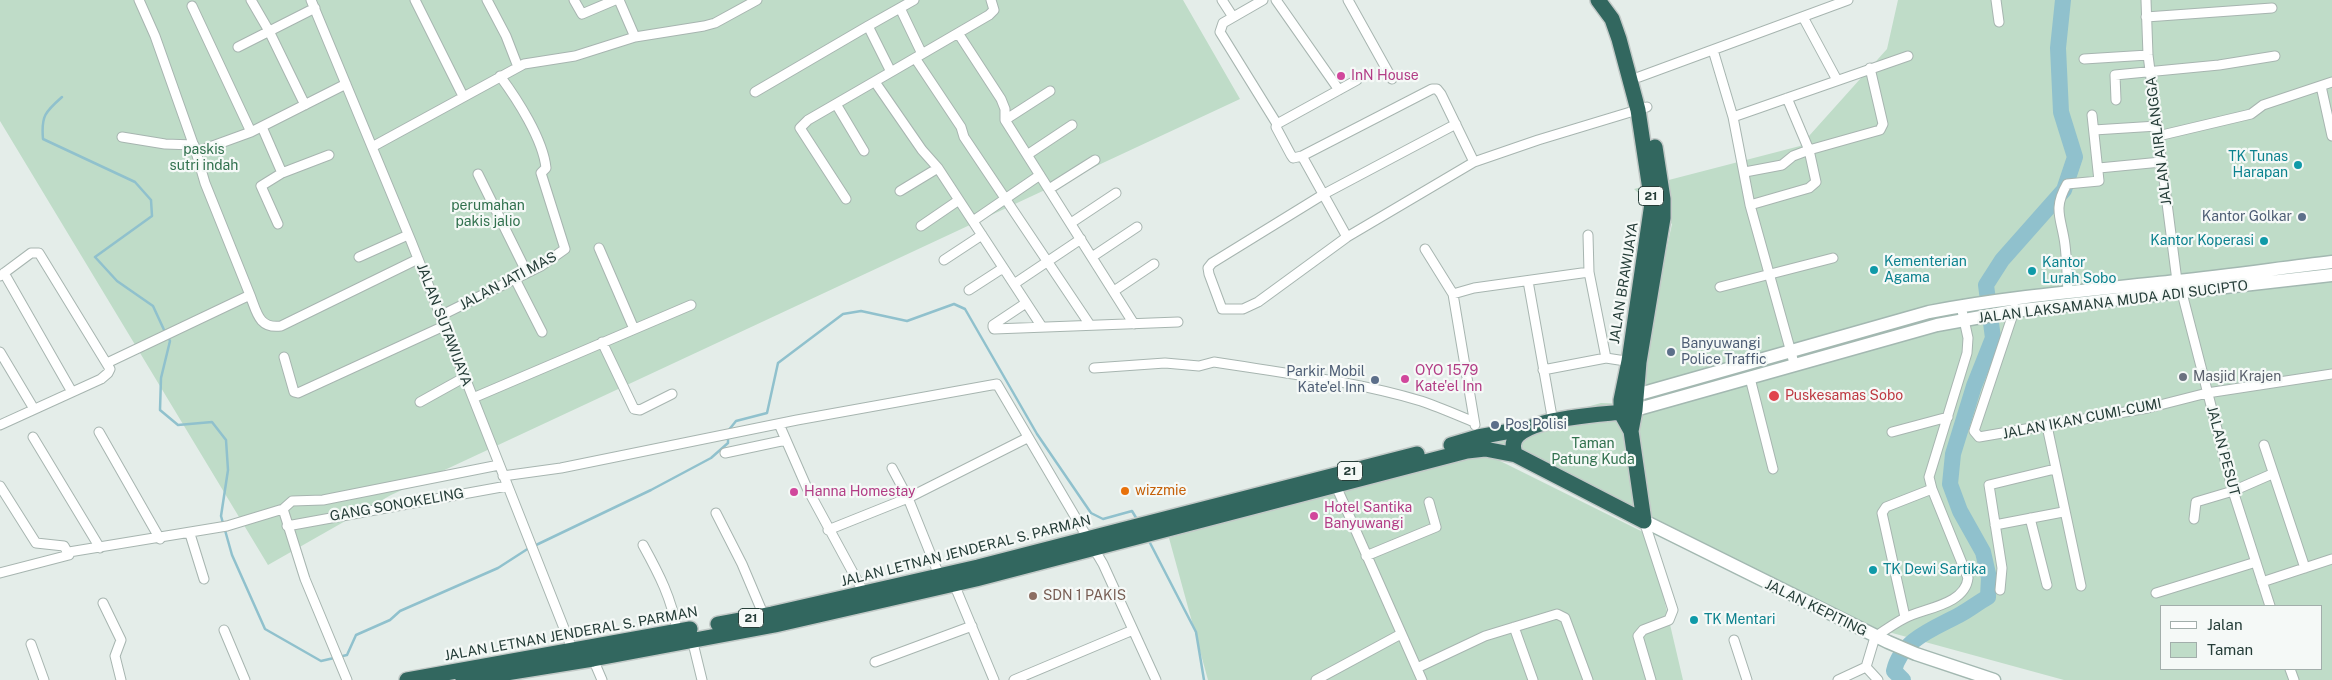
<!DOCTYPE html>
<style>
body{margin:0}
#map{position:relative;width:2332px;height:680px;overflow:hidden;background:#e4ede9;font-family:"Public Sans",sans-serif}
canvas{display:block}
.legend{position:absolute;left:2160px;top:605px;width:162px;height:65px;box-sizing:border-box;background:#f5f9f7;border:1px solid #a2aeab;margin:0;padding:6px 9px;list-style:none;font-size:15px;color:#253d38}
.legend li{display:flex;align-items:center;gap:10px;height:25px}
.legend b{width:25px;border:1px solid #a2aeab}
</style>
<div id="map">
<canvas width="2332" height="680"></canvas>
<ul class="legend">
<li><b style="height:6px;background:#fff"></b>Jalan</li>
<li><b style="height:14px;background:#bfdcc8"></b>Taman</li>
</ul>
</div>
<script>
const ctx = document.querySelector('canvas').getContext('2d');
ctx.lineJoin = 'round';
function fill(path, color) {
  ctx.fillStyle = color;
  ctx.fill(path, 'evenodd');
}
function strokePath(path, color, width, dash) {
  ctx.strokeStyle = color;
  ctx.lineWidth = width;
  ctx.lineCap = dash ? 'butt' : 'round';
  ctx.setLineDash(dash || []);
  ctx.stroke(path);
}
function write(font, color, halo, rows, align = 'center') {
  ctx.font = font + ' "Public Sans",sans-serif';
  ctx.lineWidth = 4.5;
  ctx.setLineDash([]);
  ctx.textBaseline = 'middle';
  ctx.strokeStyle = halo;
  ctx.fillStyle = color;
  for (const [text, x, y, turn = 0] of rows) {
    ctx.save();
    ctx.translate(x, y);
    ctx.rotate((+turn || 0) * Math.PI / 180);
    ctx.textAlign = isNaN(turn) ? turn : align;
    if (halo) ctx.strokeText(text, 0, 0);
    ctx.fillText(text, 0, 0);
    ctx.restore();
  }
}
fill(new Path2D(`
 M 0,0 L 1183,0 L 1240,99 L 391,495 L 268,565 L 0,121 Z
 M 1898,0 L 2332,0 L 2332,680 L 2064,680 L 1863,625 L 1644,521 L 1637,384 L 1672,224 L 1634,189 L 1800,146 L 1887,49 ZM 2161,606 L 2321,606 L 2321,669 L 2161,669 Z
 M 1601,403 L 1632,404 L 1640,459 L 1635,521 L 1469,440 Z
 M 1468,445 L 1649,535 L 1683,680 L 1208,680 L 1169,538 Z`), '#bfdcc8');
strokePath(new Path2D(`
 M 62,97 C 45,112 41,116 43,139 L 135,182 L 151,200 L 152,216 L 95,257 L 117,281 L 153,306 L 165,332
 M 168,337 L 170,341 L 161,378 L 160,410 L 178,425 L 212,422 L 226,440 L 228,470 L 221,516 L 232,555 L 265,629 L 321,661 L 347,655 L 356,635 L 390,620 L 400,611 L 498,568 L 529,548
 M 728,431 L 736,421 L 767,413 L 778,363 L 843,314 L 861,311 L 907,321 L 954,304 L 965,309 L 1037,434 L 1091,513 L 1103,519 L 1132,511 L 1138,521
 M 1148,539 L 1196,632 L 1204,680
 M 534,546 L 651,490 L 711,458 L 728,443 L 728,436`), '#90c1cd', 2.5);
strokePath(new Path2D(`
 M 1903,680 L 1894,671 C 1901,639 1936,628 1961,614 C 1970,609 1979,602 1988,597 L 1989,578 L 1983,552 L 1960,511 L 1950,484 L 1953,454 L 1974,386 L 1993,338 L 1986,285 L 2002,260 L 2064,190 L 2075,157 L 2061,112 L 2058,48 L 2063,0`), '#90c1cd', 16);
const street = new Path2D(`
 M 139,0 L 155,36 L 196,152 L 251,132 L 346,84
 M 251,0 L 269,31 L 305,105
 M 311,0 L 411,241 L 573,651
 M 415,0 L 463,96
 M 487,0 L 506,36 L 518,67
 M 574,0 L 582,14 L 615,0
 M 619,0 L 635,37
 M 1222,0 L 1233,17
 M 1263,0 L 1223,23 L 1220,32 L 1277,124 L 1276,127 L 1291,155 L 1293,158 L 1302,156
 M 1276,0 L 1339,90
 M 1348,0 L 1392,79
 M 1996,0 L 1999,22
 M 2146,0 L 2148,55 L 2177,281
 M 192,6 L 251,132
 M 900,8 L 922,54
 M 1803,17 L 1837,80
 M 2146,17 L 2272,8
 M 958,33 L 1001,99 L 1005,109 L 1005,120 L 1134,324
 M 238,47 L 315,8
 M 1713,50 L 1733,117 L 1750,205 L 1794,363
 M 915,58 L 961,127 L 964,137 L 1090,325
 M 2084,59 L 2148,55
 M 891,72 L 989,15 L 994,10 L 991,0
 M 1639,77 L 1848,0
 M 875,82 L 922,150 L 938,168 L 1042,327
 M 2321,86 L 2332,136
 M 755,92 L 868,26
 M 2116,100 L 2115,75 L 2219,65 L 2275,56
 M 836,104 L 864,151
 M 1733,117 L 1908,56
 M 1005,120 L 1050,91
 M 1277,124 L 1357,80
 M 1456,124 L 1324,194 L 1212,263 L 1208,268 L 1209,274 L 1222,309 L 1243,309 L 1258,302 L 1347,237 L 1474,162 L 1538,140 L 1647,107
 M 262,127 L 282,173 L 261,186 L 278,224
 M 2094,130 L 2157,126
 M 2158,136 L 2251,114 L 2263,105 L 2332,82
 M 122,137 L 165,144 L 194,145
 M 372,147 L 524,64 L 575,56 L 635,37 L 704,26 L 715,23 L 757,0
 M 196,152 L 205,183 L 250,295
 M 1027,155 L 1072,125
 M 2099,168 L 2161,162
 M 1745,172 L 1782,165 L 1793,156 L 1809,150 L 1880,130 L 1883,124 L 1870,68
 M 282,173 L 329,155
 M 478,174 L 527,273
 M 1049,189 L 1095,160
 M 900,191 L 938,168
 M 846,199 L 800,128 L 808,120 L 891,72 L 868,26 L 914,0
 M 1750,205 L 1809,188 L 1816,182 L 1809,150 L 1787,98
 M 973,221 L 1040,175
 M 1071,223 L 1116,193
 M 921,226 L 959,200
 M 1588,235 L 1589,272 L 1606,358 L 1632,362
 M 1347,237 L 1302,156 L 1432,89 L 1437,89 L 1441,94 L 1474,162
 M 599,248 L 634,329
 M 1425,249 L 1453,294 L 1475,425
 M 359,257 L 408,235
 M 1092,257 L 1137,227
 M 944,260 L 982,235
 M 4,273 L 72,392
 M 0,276 L 31,253 L 39,253 L 110,369 L 108,373 L 101,379 L 0,425
 M 515,279 L 542,332
 M 1528,281 L 1553,422
 M 1014,284 L 1081,239
 M 1720,287 L 1833,258
 M 969,290 L 1003,268
 M 1114,291 L 1154,264
 M 2068,292 C 2067,277 2067,261 2065,245 C 2062,219 2052,210 2067,184 L 2099,181 L 2092,115
 M 2182,293 L 2233,491 L 2270,606
 M 1453,294 L 1474,288 L 1589,272
 M 1026,303 L 993,325 L 993,327 L 994,329 L 1178,322
 M 2015,308 L 1974,431 L 1979,437 L 2148,408 L 2207,393 L 2332,374
 M 440,316 L 541,266 L 565,249 L 541,173 L 546,168 C 543,139 517,99 500,76
 M 602,342 L 634,409 L 640,410 L 672,394
 M 0,352 L 34,409
 M 284,357 L 294,392 L 298,393 L 444,326
 M 107,363 L 250,295 C 257,313 259,329 281,326 L 418,259
 M 1094,368 L 1165,363 L 1199,366 L 1214,362 C 1283,373 1354,381 1421,401 C 1439,407 1457,415 1474,422
 M 1543,370 L 1606,358
 M 1750,378 L 1773,469
 M 473,398 L 691,305
 M 420,402 L 465,377
 M 779,424 L 807,488 L 864,593
 M 2047,426 L 2081,586
 M 99,432 L 160,539
 M 1892,432 L 1948,417
 M 33,437 L 100,548
 M 2264,445 L 2305,568
 M 725,453 L 786,440
 M 892,468 L 908,498 L 939,575
 M 503,476 L 561,468 L 797,420 L 997,384 L 1103,564 L 1156,680
 M 0,486 L 36,543 L 64,546 L 69,555 L 0,573
 M 1336,486 L 1422,680
 M 716,513 L 742,564 L 764,616
 M 2030,518 L 2047,585
 M 2194,519 L 2196,502 L 2233,491 L 2272,474
 M 1644,521 L 1673,610 L 1669,620 L 1643,630 L 1638,636 L 1651,680
 M 1995,525 L 2063,512
 M 287,526 L 507,486
 M 828,530 L 908,498 L 1027,438
 M 190,534 L 204,579
 M 643,545 C 659,574 672,599 677,631
 M 69,552 L 227,526 L 283,509
 M 1366,556 L 1436,527 L 1429,502
 M 2262,582 L 2332,559
 M 954,584 L 994,680
 M 2000,590 L 2002,568 L 1989,485 L 2055,469
 M 2156,593 L 2256,562
 M 103,603 L 121,640 L 115,656 L 121,680
 M 1905,617 L 1882,513 L 1886,507 L 1932,489
 M 1514,627 L 1533,680
 M 224,630 L 245,680
 M 692,639 L 702,680
 M 1734,640 L 1747,680
 M 31,644 L 44,680
 M 593,659 L 602,680
 M 875,662 L 972,626
 M 1866,667 L 1878,680
 M 1417,668 L 1485,636 L 1557,614 L 1565,618 L 1588,680
 M 2290,669 L 2294,680
 M 347,680 L 305,579 L 283,509 L 292,501 L 323,500 L 499,465
 M 1014,680 L 1133,630
 M 1316,680 L 1401,634
 M 1838,680 L 1866,667 L 1875,637 C 1885,630 1895,623 1905,618 C 1924,608 1965,605 1968,578 L 1932,489 L 1929,477 L 1967,353 L 1968,338 L 1961,306`);
const secondary = new Path2D(`
 M 1636,395 L 1929,312 C 2011,296 2094,290 2177,281 C 2229,276 2280,268 2332,262
 M 1635,410 L 1937,325 L 2014,311 L 2332,275
 M 1644,521 L 1888,642 L 1916,654 L 1994,680`);
const highway = new Path2D(`
 M 1598,0 L 1612,19 L 1619,39 L 1638,110 L 1652,203 L 1629,361 L 1621,400 L 1621,413 L 1631,431 L 1644,521
 M 1631,431 L 1635,410 L 1639,362 L 1663,218 L 1663,199 L 1655,147
 M 1451,445 L 1478,437 L 1527,428
 M 1516,455 C 1494,416 1610,415 1630,411
 M 718,624 L 772,614 L 978,567 L 1417,454
 M 407,680 L 690,629
 M 463,680 L 593,659 L 775,625 L 976,579 L 1467,451 L 1485,449 L 1516,455 L 1644,521`);
strokePath(street, '#a7b5b0', 11);
strokePath(secondary, '#a3b8b1', 15);
strokePath(highway, '#c2c9c7', 18);
strokePath(street, '#fff', 9);
strokePath(secondary, '#fff', 12);
strokePath(highway, '#32675f', 15);
for (const [x, y, r, color] of [
 [1341,76,5,"#d1479c"],
 [2298,165,5,"#0f9aa8"],
 [2302,217,5,"#5c6f8a"],
 [2264,241,5,"#0f9aa8"],
 [1874,270,5,"#0f9aa8"],
 [2032,271,5,"#0f9aa8"],
 [1671,352,5,"#5c6f8a"],
 [2183,377,5,"#6b7280"],
 [1405,379,5,"#d1479c"],
 [1375,380,5,"#5c6f8a"],
 [1774,396,6,"#e0444e"],
 [1495,425,5,"#5c6f8a"],
 [1125,491,5,"#e8710a"],
 [794,492,5,"#d1479c"],
 [1314,516,5,"#d1479c"],
 [1873,570,5,"#0f9aa8"],
 [1033,596,5,"#8d6e63"],
 [1694,620,5,"#0f9aa8"]
]) {
  const dot = new Path2D();
  dot.arc(x, y, r, 0, 2 * Math.PI);
  ctx.fillStyle = color;
  ctx.fill(dot);
  strokePath(dot, '#f5f9f7', 2);
}
for (const [x, y, w] of [
 [1651,196,25],
 [1350,471,25],
 [751,618,25]
]) {
  const box = new Path2D();
  box.roundRect(x - w / 2, y - 9.5, w, 19, 4);
  ctx.fillStyle = '#f5f9f7';
  ctx.fill(box);
  strokePath(box, '#253d38', 1);
}
write('bold 12px', '#253d38', null, [
 ["21",1651,196],
 ["21",1350,471],
 ["21",751,618]
]);
write('14px', '#b23c85', '#f5f9f7', [
 ["InN House",1351,76],
 ["OYO 1579",1415,371],
 ["Kate'el Inn",1415,387],
 ["Hanna Homestay",804,492],
 ["Hotel Santika",1324,508],
 ["Banyuwangi",1324,524]
], 'left');
write('14px', '#253d38', '#f5f9f7', [
 ["JALAN AIRLANGGA",2159,141,-97],
 ["JALAN JATI MAS",508,281,-28],
 ["JALAN BRAWIJAYA",1624,283,-81],
 ["JALAN LAKSAMANA MUDA ADI SUCIPTO",2113,302,-7],
 ["JALAN SUTAWIJAYA",444,325,69],
 ["JALAN IKAN CUMI-CUMI",2082,419,-11],
 ["JALAN PESUT",2223,451,75],
 ["GANG SONOKELING",397,505,-10],
 ["JALAN LETNAN JENDERAL S. PARMAN",966,551,-14],
 ["JALAN KEPITING",1816,608,26],
 ["JALAN LETNAN JENDERAL S. PARMAN",571,634,-10]
]);
write('14px', '#31714e', '#f5f9f7', [
 ["paskis",204,150],
 ["sutri indah",204,166],
 ["perumahan",488,206],
 ["pakis jalio",488,222],
 ["Taman",1593,444],
 ["Patung Kuda",1593,460]
]);
write('14px', '#0d838f', '#f5f9f7', [
 ["TK Tunas",2288,157,"right"],
 ["Harapan",2288,173,"right"],
 ["Kantor Koperasi",2254,241,"right"],
 ["Kementerian",1884,262],
 ["Agama",1884,278],
 ["Kantor",2042,263],
 ["Lurah Sobo",2042,279],
 ["TK Dewi Sartika",1883,570],
 ["TK Mentari",1704,620]
], 'left');
write('14px', '#4e5e75', '#f5f9f7', [
 ["Kantor Golkar",2292,217],
 ["Banyuwangi",1681,344,"left"],
 ["Police Traffic",1681,360,"left"],
 ["Parkir Mobil",1365,372],
 ["Kate'el Inn",1365,388],
 ["Pos Polisi",1505,425,"left"]
], 'right');
write('14px', '#5b616d', '#f5f9f7', [
 ["Masjid Krajen",2193,377]
], 'left');
write('14px', '#be3a42', '#f5f9f7', [
 ["Puskesamas Sobo",1785,396]
], 'left');
write('14px', '#c56008', '#f5f9f7', [
 ["wizzmie",1135,491]
], 'left');
write('14px', '#785e54', '#f5f9f7', [
 ["SDN 1 PAKIS",1043,596]
], 'left');
</script>
